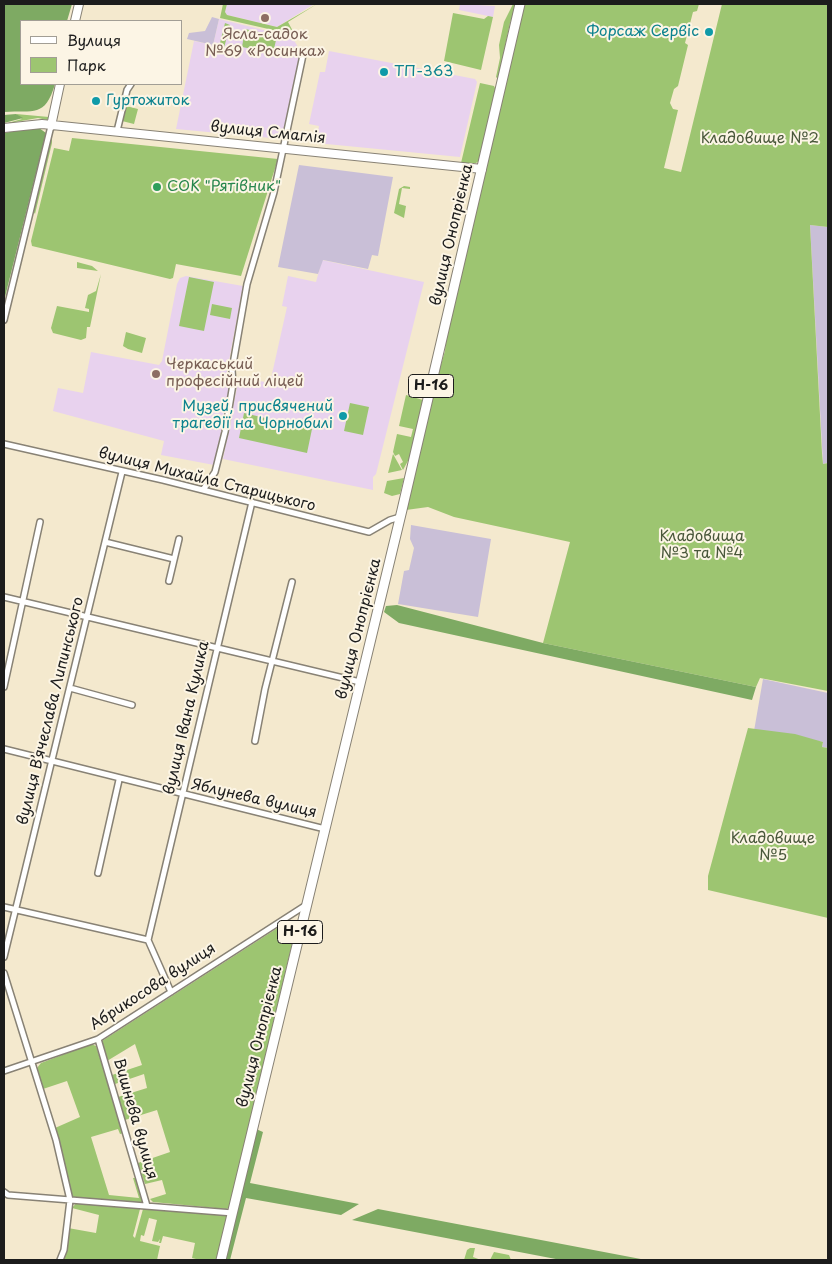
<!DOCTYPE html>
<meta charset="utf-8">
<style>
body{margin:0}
#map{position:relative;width:832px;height:1264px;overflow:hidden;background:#f4e9ce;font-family:"Playpen Sans",sans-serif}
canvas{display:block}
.frame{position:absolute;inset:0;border:5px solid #1c1c1c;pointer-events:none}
.legend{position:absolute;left:20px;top:20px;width:162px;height:65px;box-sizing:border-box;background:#fcf5e5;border:1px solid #a29e95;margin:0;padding:6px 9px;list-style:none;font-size:15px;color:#1c1c1c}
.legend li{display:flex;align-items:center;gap:10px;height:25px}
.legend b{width:25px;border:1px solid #a29e95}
</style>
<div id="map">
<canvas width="832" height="1264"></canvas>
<div class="frame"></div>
<ul class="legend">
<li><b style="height:6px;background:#fff"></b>Вулиця</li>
<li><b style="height:14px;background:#9dc571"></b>Парк</li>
</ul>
</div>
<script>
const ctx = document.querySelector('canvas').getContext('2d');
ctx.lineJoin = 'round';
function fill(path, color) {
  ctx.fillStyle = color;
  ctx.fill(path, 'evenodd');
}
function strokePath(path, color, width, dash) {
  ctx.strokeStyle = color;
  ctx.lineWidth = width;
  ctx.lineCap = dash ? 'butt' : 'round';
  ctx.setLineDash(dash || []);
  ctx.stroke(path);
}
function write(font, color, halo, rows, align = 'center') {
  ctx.font = font + ' "Playpen Sans",sans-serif';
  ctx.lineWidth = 4;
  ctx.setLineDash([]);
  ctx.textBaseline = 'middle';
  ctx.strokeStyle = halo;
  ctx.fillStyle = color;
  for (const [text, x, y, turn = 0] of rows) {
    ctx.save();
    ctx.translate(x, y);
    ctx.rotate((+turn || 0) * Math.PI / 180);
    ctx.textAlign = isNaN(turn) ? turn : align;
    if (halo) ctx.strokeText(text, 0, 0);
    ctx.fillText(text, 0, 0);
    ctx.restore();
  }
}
fill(new Path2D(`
 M 227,4 L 314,4 L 277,27 L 227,15 L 225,12 Z
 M 460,4 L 495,6 L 493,17 L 459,10 Z
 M 219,19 L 292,37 L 301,52 L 282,139 L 176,129 L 194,41 L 213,45 Z
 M 329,51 L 475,79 L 477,82 L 460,157 L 316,143 L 319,126 L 309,124 L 320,72 L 325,72 Z
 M 322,260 L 424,282 L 376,474 L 373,477 L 373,490 L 223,459 L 239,377 L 270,383 L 287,307 L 282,306 L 288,276 L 316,282 Z
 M 186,276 L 243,286 L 225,382 L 231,384 L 214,465 L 161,455 L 164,441 L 53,411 L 58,388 L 83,393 L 91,352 L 159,365 L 162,361 L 177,284 L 180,278 Z`), '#e8d2ee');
fill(new Path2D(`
 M 212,17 L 219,19 L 213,45 L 187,39 L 189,33 L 205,31 Z
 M 299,165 L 393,177 L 378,256 L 372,255 L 368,269 L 323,260 L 318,274 L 278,267 Z
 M 810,225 L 828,227 L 828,463 L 823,464 Z
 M 411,525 L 491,539 L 478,617 L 398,604 L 404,571 L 409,570 L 414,548 L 410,539 Z
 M 763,679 L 828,693 L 828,748 L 822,747 L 823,742 L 754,731 Z`), '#c9bfd7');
fill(new Path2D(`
 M 223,4 L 227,4 L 225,12 L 227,15 L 277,27 L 317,4 L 288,22 L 295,35 L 220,18 Z
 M 513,4 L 517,4 L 510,23 L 498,79 L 496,77 L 500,58 L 499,45 L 504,22 Z
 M 524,4 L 699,4 L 697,11 L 693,12 L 685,43 L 688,45 L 678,86 L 674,89 L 670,103 L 673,109 L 678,110 L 664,168 L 681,172 L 722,4 L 828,4 L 828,227 L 810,225 L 822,453 L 823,464 L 828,463 L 828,691 L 760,678 L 756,687 L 543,643 L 570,542 L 454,517 L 428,507 L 406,510 L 435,385 L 445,351 L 446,338 Z
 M 453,13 L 484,19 L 488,16 L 493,17 L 481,70 L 444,61 Z
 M 225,23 L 230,25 L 224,48 L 219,47 Z
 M 245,29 L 277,36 L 273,53 L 242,47 Z
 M 480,83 L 494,86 L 496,90 L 480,160 L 476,163 L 461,163 Z
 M 126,106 L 138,109 L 134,124 L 122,121 Z
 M 16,114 L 49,117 L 47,120 L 38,118 L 4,124 L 22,119 Z
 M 52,134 L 52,143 L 35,214 L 33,211 Z
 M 72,138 L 278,159 L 241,276 L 176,264 L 173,278 L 170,279 L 32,246 L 31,241 L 54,148 L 69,151 Z
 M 404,186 L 410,187 L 410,189 L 402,188 L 399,204 L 406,206 L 404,218 L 394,213 L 399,189 Z
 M 77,262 L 92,266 L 98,271 L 77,268 Z
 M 101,274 L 90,327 L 87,327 L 86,338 L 81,340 L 53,333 L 51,328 L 57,306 L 89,312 L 89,309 L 85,308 L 88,295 L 96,291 Z
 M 189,277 L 214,282 L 204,331 L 179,326 Z
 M 212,304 L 232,308 L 230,319 L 210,315 Z
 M 126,332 L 146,338 L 142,353 L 128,349 L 123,346 Z
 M 406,395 L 423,400 L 410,457 L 403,470 L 400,464 L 403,462 L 399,454 L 395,456 L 393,452 L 397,434 L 411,437 L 413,429 L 399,426 Z
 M 350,403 L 369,407 L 363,435 L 344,431 Z
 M 244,413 L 312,429 L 307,453 L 239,438 Z
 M 393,454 L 402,470 L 388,473 Z
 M 404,478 L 400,494 L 392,496 L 384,493 L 387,481 Z
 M 748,728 L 795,734 L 823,742 L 822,747 L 828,748 L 828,918 L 708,890 L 708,876 Z
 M 290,920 L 297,923 L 229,1208 L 226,1209 L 153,1202 L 150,1199 L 166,1194 L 162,1180 L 145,1184 L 138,1163 L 170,1152 L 157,1110 L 125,1120 L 118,1097 L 147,1088 L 144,1074 L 115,1084 L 112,1075 L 142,1065 L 135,1044 L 107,1061 L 102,1041 Z
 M 91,1044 L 96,1046 L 99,1055 L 124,1133 L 120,1134 L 118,1129 L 91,1137 L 109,1195 L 139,1198 L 133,1178 L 136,1178 L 144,1203 L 74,1198 L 68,1189 L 55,1128 L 80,1117 L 67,1081 L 43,1089 L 37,1068 L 41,1063 Z
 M 77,1202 L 140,1209 L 133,1236 L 135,1238 L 143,1209 L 147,1208 L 229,1215 L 218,1260 L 200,1260 L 192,1258 L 195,1243 L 163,1236 L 161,1243 L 159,1243 L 160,1239 L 158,1242 L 152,1241 L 157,1220 L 149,1218 L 144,1236 L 141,1235 L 140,1241 L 160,1246 L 157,1260 L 62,1260 L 68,1228 L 96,1233 L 99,1215 L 72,1208 Z
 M 470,1248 L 475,1248 L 473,1257 L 481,1260 L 464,1260 L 467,1250 Z
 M 494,1252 L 509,1255 L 511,1260 L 490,1260 Z`), '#9dc571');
fill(new Path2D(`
 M 4,4 L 72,4 L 67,21 L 21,21 L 21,84 L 55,84 C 45,118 34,110 4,112 Z
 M 16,114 L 23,118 L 4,123 L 4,115 Z
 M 33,128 L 39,128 L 46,133 L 4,301 L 4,133 Z
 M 397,605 L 543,643 L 756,687 L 752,700 L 399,623 L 384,612 L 386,606 Z
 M 256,1129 L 263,1132 L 250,1183 L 359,1204 L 341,1215 L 246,1198 L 230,1260 L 226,1260 Z
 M 378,1209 L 646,1260 L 561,1260 L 352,1220 Z`), '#7eaa63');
const street = new Path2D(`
 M 117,131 L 127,90 L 131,84
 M 4,320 L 51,126
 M 4,444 L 163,480 L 369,532 L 390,520 L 400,517
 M 203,490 L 215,472 L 225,432 L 233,384 L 232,370 L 247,284 L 274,192 L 303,55
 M 105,542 L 174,559
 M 169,581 L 179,539
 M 4,597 L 360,682
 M 4,687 L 40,522
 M 70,688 L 132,705
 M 255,741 L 265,689 L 292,582
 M 4,749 L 325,829
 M 98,873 L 119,780
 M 4,907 L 148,940 L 171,992
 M 148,940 L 252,502
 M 4,957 L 122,472
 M 4,973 L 56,1140 L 70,1200 L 64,1250 L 60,1260
 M 98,1039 L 147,1206
 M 4,1071 L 98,1039 L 306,905
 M 4,1192 L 8,1195 L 233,1213`);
const secondary = new Path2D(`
 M 75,21 L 79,4
 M 51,126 L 60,84
 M 4,128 L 42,124 L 482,169`);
const primary = new Path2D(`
 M 221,1260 L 402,510 L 520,4`);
strokePath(street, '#888275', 8);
strokePath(secondary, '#888275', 10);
strokePath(primary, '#888275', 11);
strokePath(street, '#fff', 5);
strokePath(secondary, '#fff', 8);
strokePath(primary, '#fff', 9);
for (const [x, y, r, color] of [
 [265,18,5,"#8d6e63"],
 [709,32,5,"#0f9aa8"],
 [384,72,5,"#0f9aa8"],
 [96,101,5,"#0f9aa8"],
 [157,187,5,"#2e9e5b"],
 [156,374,5,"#8d6e63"],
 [343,416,5,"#0f9aa8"]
]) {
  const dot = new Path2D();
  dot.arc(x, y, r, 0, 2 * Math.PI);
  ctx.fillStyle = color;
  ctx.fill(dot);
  strokePath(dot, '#fcf5e5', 2);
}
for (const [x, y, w] of [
 [431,386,45],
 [300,932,45]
]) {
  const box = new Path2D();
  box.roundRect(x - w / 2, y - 11.5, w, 23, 4);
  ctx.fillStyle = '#fcf5e5';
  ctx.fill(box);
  strokePath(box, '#1c1c1c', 1);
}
write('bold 14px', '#1c1c1c', null, [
 ["Н-16",431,386],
 ["Н-16",300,932]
]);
write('15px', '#0d838f', '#fcf5e5', [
 ["Форсаж Сервіс",699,32],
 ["ТП-363",394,72,"left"],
 ["Гуртожиток",106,101,"left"],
 ["Музей, присвячений",333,407],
 ["трагедії на Чорнобилі",333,424]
], 'right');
write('15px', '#785e54', '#fcf5e5', [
 ["Ясла-садок",265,35],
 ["№69 «Росинка»",265,52],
 ["Черкаський",166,365,"left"],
 ["професійний ліцей",166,382,"left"]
]);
write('15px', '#1c1c1c', '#fcf5e5', [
 ["вулиця Смаглія",268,133,6],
 ["вулиця Онопрієнка",452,235,-77],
 ["вулиця Михайла Старицького",207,480,14],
 ["вулиця Онопрієнка",359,629,-76],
 ["вулиця Вʼячеслава Липинського",51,711,-76],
 ["вулиця Івана Кулика",187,718,-77],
 ["Яблунева вулиця",254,799,13],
 ["Абрикосова вулиця",153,987,-33],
 ["вулиця Онопрієнка",260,1037,-76],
 ["Вишнева вулиця",135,1119,74]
]);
write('15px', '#49573a', '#fcf5e5', [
 ["Кладовище №2",760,139],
 ["Кладовища",702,537],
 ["№3 та №4",702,554],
 ["Кладовище",773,839],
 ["№5",773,856]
]);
write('15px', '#27864d', '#fcf5e5', [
 ["СОК \"Рятівник\"",167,187]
], 'left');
</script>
